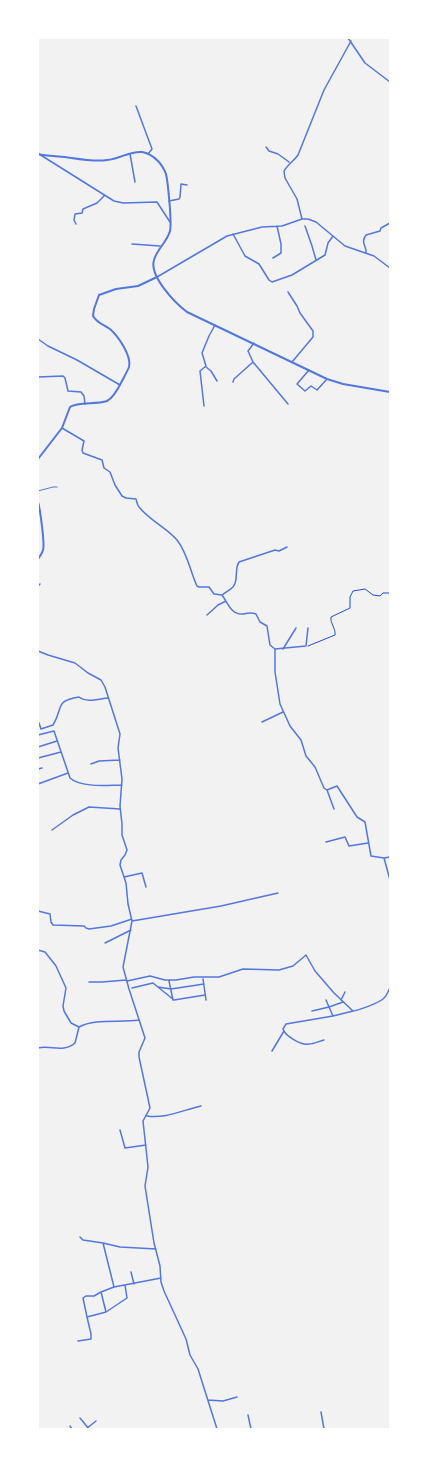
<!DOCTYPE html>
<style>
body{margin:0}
#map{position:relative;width:428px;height:1467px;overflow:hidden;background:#f2f2f2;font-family:"Space Grotesk",sans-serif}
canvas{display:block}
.frame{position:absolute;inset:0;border:39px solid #fff;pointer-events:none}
</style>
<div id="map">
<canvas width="428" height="1467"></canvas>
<div class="frame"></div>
</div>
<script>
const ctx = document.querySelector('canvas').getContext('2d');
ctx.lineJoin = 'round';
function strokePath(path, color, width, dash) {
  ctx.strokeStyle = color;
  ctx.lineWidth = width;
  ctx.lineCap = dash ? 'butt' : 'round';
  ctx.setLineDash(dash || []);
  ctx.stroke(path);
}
strokePath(new Path2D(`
 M 308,646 L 335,635 C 336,629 330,623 331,617 L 350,608 L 350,597 L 353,591 L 365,589 L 373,595 L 380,596 L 383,593 L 390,593`), '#1d4ed8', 1);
strokePath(new Path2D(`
 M 38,491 L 53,487 L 57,487`), '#5277de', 1);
strokePath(new Path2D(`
 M 348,38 L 365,63 L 390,82
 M 136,106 L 152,149 L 148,154
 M 266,147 L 269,151 L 278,154 L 289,162
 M 39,154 L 114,201 L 123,203 L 157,202 L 170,222
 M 130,154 L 135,182
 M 169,201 L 179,199 L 180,197 L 181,184 L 187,185
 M 302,219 L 297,199 L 285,178 L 284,171 C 288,164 294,161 298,155 L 324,90 L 351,41
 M 76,224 L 74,220 L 75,214 L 82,213 L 83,209 L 97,203 L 104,196
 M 305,226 L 312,246 L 316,260
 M 233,234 L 245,256 L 259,264 L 269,280 L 272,282 L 292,275 L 325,255 L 328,243 L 333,236
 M 132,244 L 160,246
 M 366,253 C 367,246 360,243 366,235 L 380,231 L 381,228 L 390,223
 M 273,258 L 281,253 L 281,244 L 277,226
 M 157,277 L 227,236 L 262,227 L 282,226 L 302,219 L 308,219 L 316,222 L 345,246 L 374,256 L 390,268
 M 288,292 L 297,306 L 300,313 L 313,331 L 313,337 L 292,362
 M 38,339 L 48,346 L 77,360 L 120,385
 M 253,362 L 288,404
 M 206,367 L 211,371 L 217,381
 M 309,370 L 297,384 L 305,391 L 311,386 L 317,390 L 327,379
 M 38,377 L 63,376 L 65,378 L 68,391 L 81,392 L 84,396 L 85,404
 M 233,382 L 234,379 L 253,362 L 248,351 L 254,343
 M 204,406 L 200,371 L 206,366 L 202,353 L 209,336 L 215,325
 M 62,428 L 84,441 L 82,450 L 83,453 L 102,460 L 104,468 L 110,472 L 115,485 L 122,496 L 126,498 L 136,499 C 137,502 137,505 139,507 C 149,520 167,528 177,540 C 188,554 190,571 197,586 L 199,587 L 209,587 L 214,594 L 222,595 C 228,603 231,615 243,614 C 248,613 251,612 256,614 L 260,622 L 267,626 L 270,645 L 275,649
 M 38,586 L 40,584
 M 222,595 C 226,592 230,590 233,587 C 239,580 234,569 239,562 L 275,550 L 279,551 L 287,547
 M 207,615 L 218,605 L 226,601
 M 275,649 L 275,672 L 280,704 L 290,726 L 301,740 L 306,756 L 315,767 L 324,788 L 327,790 L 337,786 L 357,817 L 365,822 L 371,856 L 384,858
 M 275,649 L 306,646 L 308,628
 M 283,649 L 296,628
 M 38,651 L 48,655 L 75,663 L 88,673 L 101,680 L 105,687 L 120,734 L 118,748 L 122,779 L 120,806 L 122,824 L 122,835 L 127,850 L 125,855 L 121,860 L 120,865 L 126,883 L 128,904 L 132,921 L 123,967 L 129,989 L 145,1038 L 139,1052 L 139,1057 L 150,1108 L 143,1121 L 148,1167 L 145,1186 L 154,1243 L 160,1266 L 161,1282 L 164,1291 L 186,1339 L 190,1355 L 198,1369 L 217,1429
 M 262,722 L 283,712
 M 39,723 L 41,729 L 53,725 C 64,707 54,701 79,697 C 87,703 98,699 108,698
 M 38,735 L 54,731 L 70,778 C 81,788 108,785 122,785
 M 38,747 L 57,741
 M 38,758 L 61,752
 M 91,764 L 99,761 L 120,760
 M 38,769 L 42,768
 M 38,784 L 68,773
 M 327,790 L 334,809
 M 52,830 L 73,815 L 89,807 L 120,809
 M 326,842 L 345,837 L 349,846 L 368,843
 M 390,857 L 384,858 L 390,880
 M 124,877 L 142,873 L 146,887
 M 38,911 L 50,914 L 51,922 L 53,925 L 84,926 L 86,928 L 89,929 L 111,926 L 132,919
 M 132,921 L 221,906 L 278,893
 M 105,943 L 131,930
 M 38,950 L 45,952 L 56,966 L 66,988 L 63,1006 L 64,1011 L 71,1023 L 79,1027
 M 203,979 L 206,1000
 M 127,981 L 150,976 L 165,980 L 176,980 L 194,977 L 219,977 L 243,969 L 279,970 L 293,966 L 306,955 L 315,971 L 334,993 L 353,1011 C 360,1010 378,1003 383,999 C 387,996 388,991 390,988
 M 169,981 L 173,1000
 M 89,982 L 102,982 L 126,980
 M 158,987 L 171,989 L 204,984
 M 132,988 L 153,983 L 174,1000 L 205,995
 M 326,1000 L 329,1007 L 343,1002
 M 341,1000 L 345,992
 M 312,1011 L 329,1007 L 333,1016 L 286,1024 L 283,1029 C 285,1036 302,1046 309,1044 C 314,1044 319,1041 324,1040
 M 333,1016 L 353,1011
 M 38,1048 C 51,1045 63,1053 75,1043 L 79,1027 C 95,1018 121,1023 139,1020
 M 272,1051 L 284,1031
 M 147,1116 C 165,1119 183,1110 201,1106
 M 120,1130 L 125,1148 L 146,1145
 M 80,1237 L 83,1240 L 103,1243
 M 156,1249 L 120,1247 L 103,1243 L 114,1287 L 161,1278
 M 131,1272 L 134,1284
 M 106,1312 L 101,1292 L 114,1287
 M 87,1317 L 83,1298 L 86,1296 L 94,1296 L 101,1292
 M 78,1341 L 91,1339 L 91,1334 L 87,1317 L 106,1312 L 127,1298 L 125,1285
 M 208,1400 L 223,1401 L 237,1397
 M 321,1412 L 324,1429
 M 248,1415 L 251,1429
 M 80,1418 L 89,1429
 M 70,1426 L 72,1429
 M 86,1429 L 96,1421`), '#5277de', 1.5);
strokePath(new Path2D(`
 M 38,154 C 46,156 56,156 65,157 C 79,159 94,162 107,160 C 120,159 129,151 142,152 C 149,153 154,157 158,161 C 162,165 164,169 166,174 C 168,183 172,223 170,231 C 167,242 157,249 154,260 C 149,276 175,303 187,312 L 327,379 L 343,384 L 390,392
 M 38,459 L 62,428 L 70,407 C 78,401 96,405 107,401 C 113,398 119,387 122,381 C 124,377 127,372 129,367 C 132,356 118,336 110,329 C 104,325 97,323 93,316 L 94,309 L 99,295 L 116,289 L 138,286 L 157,277
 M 38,502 C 40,508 45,545 43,550 C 42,554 40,556 38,559`), '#5277de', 2);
</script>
